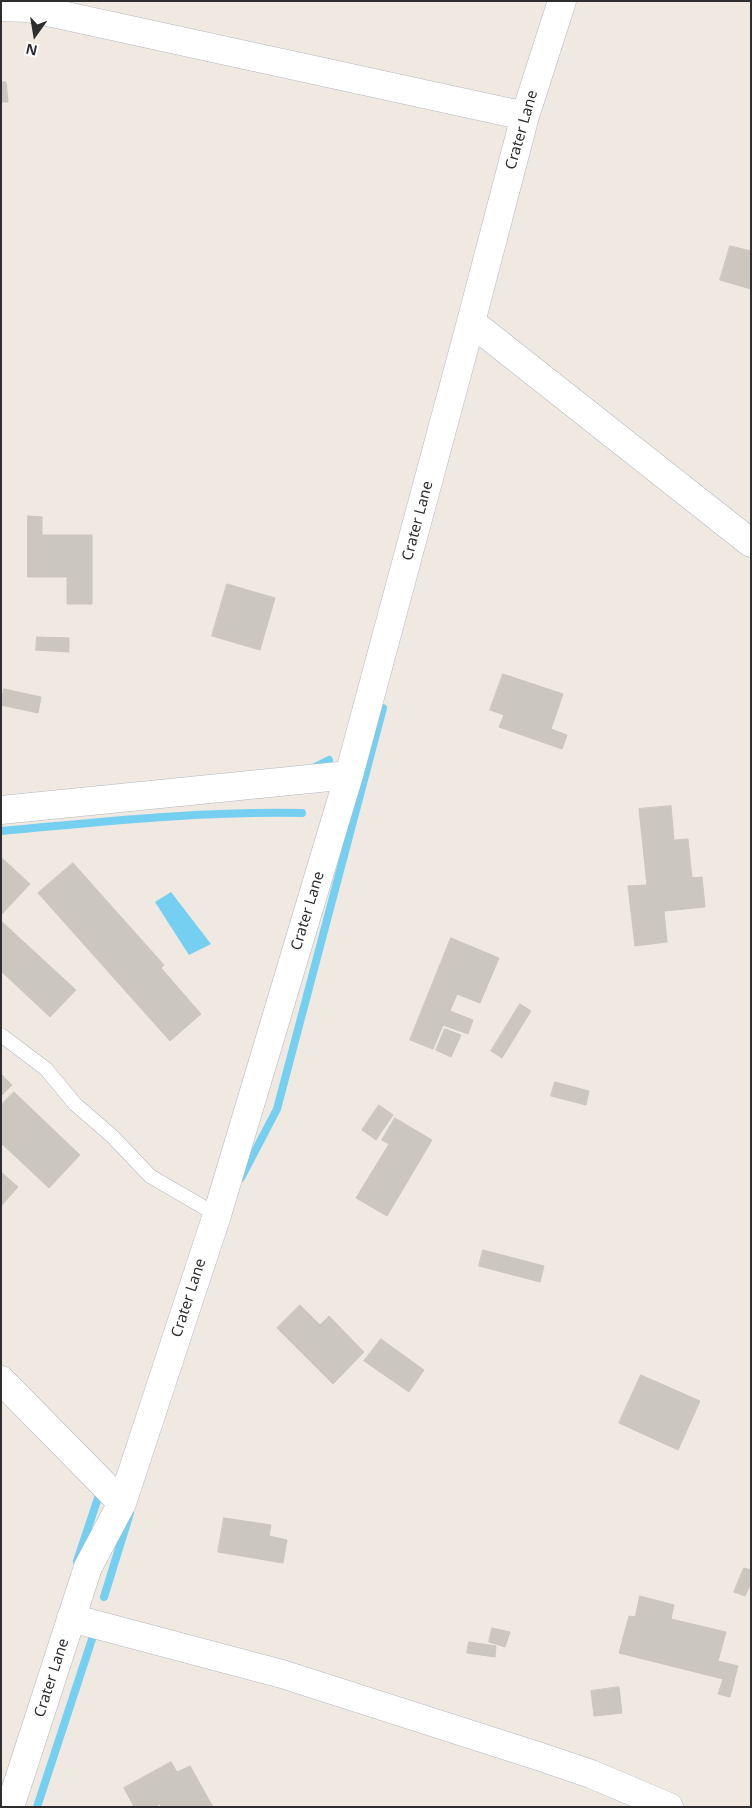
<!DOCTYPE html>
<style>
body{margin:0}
#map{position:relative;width:752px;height:1808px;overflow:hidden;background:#efe9e1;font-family:"Noto Sans",sans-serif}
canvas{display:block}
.frame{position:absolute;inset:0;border:2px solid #2e2e2e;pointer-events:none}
.north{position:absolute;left:10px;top:10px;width:50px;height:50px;-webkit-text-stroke:4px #fff;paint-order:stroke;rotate:193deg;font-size:14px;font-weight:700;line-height:20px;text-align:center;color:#2e2e2e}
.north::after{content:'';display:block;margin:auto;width:18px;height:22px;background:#2e2e2e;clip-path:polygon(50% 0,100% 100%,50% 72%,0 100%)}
</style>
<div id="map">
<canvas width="752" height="1808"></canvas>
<div class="frame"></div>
<div class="north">N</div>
</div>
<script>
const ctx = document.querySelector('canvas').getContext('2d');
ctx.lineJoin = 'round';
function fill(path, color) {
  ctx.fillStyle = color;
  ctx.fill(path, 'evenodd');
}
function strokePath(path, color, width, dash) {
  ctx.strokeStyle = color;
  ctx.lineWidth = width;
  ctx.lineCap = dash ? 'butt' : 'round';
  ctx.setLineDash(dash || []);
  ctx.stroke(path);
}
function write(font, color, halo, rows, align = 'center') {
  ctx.font = font + ' "Noto Sans",sans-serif';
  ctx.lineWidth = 4.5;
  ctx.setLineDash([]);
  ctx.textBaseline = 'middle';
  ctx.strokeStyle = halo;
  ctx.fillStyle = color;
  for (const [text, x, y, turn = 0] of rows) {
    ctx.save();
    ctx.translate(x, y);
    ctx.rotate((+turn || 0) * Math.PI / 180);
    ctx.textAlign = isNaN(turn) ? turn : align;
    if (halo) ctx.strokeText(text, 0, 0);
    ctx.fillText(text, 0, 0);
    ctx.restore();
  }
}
fill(new Path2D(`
 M 171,892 L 211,944 L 189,955 L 155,902 Z`), '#75cff0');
strokePath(new Path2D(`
 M 313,768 L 329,760
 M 1,831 C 101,822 201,811 302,813
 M 241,1178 L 277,1109 L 383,708
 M 77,1561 L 101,1489
 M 104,1597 L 130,1513
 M 37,1807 L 94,1633`), '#75cff0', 8);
const building = new Path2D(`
 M 1,82 L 6,82 L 8,102 L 1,102 Z
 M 730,246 L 751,251 L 751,289 L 720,280 Z
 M 28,516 L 42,517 L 42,535 L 92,535 L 92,604 L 67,604 L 67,577 L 28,577 Z
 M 227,584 L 275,598 L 260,650 L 212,636 Z
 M 37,637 L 69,638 L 69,652 L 36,650 Z
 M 503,674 L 563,694 L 551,729 L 567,735 L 562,749 L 499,727 L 504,715 L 490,710 Z
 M 4,689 L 41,697 L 38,713 L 1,705 Z
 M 671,806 L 674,840 L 688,839 L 692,878 L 702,877 L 705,907 L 664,911 L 667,942 L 635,946 L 628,886 L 647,885 L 639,809 Z
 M 3,859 L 30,884 L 1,915 L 1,860 Z
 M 73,863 L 164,965 L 161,968 L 201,1014 L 170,1041 L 38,893 Z
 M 1,921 L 76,990 L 50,1017 L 1,971 Z
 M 451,938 L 499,958 L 480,1003 L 457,994 L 450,1011 L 473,1020 L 468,1034 L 443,1025 L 433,1049 L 410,1040 Z
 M 520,1004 L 531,1011 L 502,1058 L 491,1051 Z
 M 445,1029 L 461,1035 L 451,1057 L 436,1050 Z
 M 1,1074 L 12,1085 L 1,1096 Z
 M 555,1082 L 589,1091 L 586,1105 L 551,1096 Z
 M 14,1092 L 80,1155 L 49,1188 L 1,1143 L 1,1105 Z
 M 379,1105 L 393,1115 L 376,1140 L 362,1130 Z
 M 395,1118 L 432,1140 L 387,1216 L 356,1198 L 389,1144 L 382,1140 Z
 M 1,1172 L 18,1187 L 1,1206 Z
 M 483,1250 L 544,1266 L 540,1282 L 479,1266 Z
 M 300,1305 L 320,1325 L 329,1316 L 364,1352 L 333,1384 L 277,1328 Z
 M 381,1339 L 424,1370 L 409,1392 L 364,1361 Z
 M 641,1375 L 700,1401 L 678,1450 L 619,1423 Z
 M 224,1518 L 271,1525 L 269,1536 L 287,1540 L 283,1563 L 218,1552 Z
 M 744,1568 L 751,1570 L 751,1583 L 745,1596 L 734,1592 Z
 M 640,1596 L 674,1605 L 671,1619 L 726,1632 L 718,1661 L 738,1666 L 730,1697 L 718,1694 L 723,1679 L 619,1653 L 629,1616 L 635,1617 Z
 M 492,1628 L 510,1632 L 505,1647 L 489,1642 Z
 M 469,1642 L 496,1646 L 495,1657 L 467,1653 Z
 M 619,1687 L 622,1713 L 594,1716 L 591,1691 Z
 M 171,1762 L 177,1772 L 190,1766 L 213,1807 L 161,1807 L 160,1804 L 155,1807 L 134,1807 L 124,1788 Z`);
fill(building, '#cbc7bf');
strokePath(building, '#cbc5ba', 1);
const lane = new Path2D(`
 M 1,1035 L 46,1069 L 75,1104 L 112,1136 L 150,1176 L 217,1215`);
const street = new Path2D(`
 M 1,7 L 27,8 L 57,14 L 525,116
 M 471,322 L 751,543
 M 1,810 L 349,775
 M 1,1380 L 122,1503
 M 71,1618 L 282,1674 L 541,1757 L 591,1774 L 669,1807
 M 10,1807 L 88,1567 L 122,1503 L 217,1215 L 349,775 L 471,322 L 525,116 L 562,1`);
strokePath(lane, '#b4b7c1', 15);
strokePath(street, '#b4b7c1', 29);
strokePath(lane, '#fff', 14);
strokePath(street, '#fff', 28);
write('15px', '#2e2e2e', '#fff', [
 ["Crater Lane",522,130,-74],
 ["Crater Lane",418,521,-75],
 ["Crater Lane",308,911,-73],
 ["Crater Lane",189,1298,-72],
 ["Crater Lane",52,1678,-72]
]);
</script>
